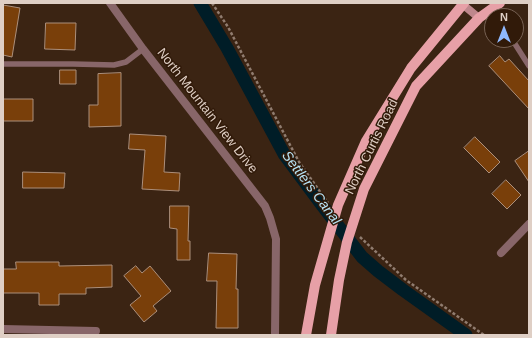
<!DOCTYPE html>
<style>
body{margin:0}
#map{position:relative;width:532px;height:338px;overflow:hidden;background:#3b2413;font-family:Helvetica,sans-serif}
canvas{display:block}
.frame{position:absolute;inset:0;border:4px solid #dfcfc5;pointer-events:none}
.north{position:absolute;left:484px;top:8px;width:40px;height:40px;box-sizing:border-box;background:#311a09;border:1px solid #776254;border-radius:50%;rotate:0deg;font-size:11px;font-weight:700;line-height:16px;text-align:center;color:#dfcfc5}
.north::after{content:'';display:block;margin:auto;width:14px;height:18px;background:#8fb8fd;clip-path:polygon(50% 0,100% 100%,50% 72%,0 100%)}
</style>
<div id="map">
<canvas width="532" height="338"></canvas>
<div class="frame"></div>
<div class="north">N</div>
</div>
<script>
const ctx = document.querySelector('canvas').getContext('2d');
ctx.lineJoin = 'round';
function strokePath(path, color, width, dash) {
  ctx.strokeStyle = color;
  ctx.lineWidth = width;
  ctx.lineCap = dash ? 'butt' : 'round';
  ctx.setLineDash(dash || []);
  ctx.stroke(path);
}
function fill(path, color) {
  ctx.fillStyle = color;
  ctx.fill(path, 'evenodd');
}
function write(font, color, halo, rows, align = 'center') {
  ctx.font = font + ' Helvetica,sans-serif';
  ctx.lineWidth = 3;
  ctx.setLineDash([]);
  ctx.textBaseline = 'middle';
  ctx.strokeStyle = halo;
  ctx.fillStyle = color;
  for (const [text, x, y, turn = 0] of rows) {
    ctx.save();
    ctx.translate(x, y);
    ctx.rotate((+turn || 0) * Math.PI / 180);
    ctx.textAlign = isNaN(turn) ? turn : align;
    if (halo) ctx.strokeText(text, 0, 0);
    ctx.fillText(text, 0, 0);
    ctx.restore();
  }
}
strokePath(new Path2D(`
 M 200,3 L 227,48 L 284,154 L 322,205 L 362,257 L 378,271 L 403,290 L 466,335`), '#001d27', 13);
const building = new Path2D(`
 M 3,5 L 20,8 L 12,57 L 3,55 Z
 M 46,23 L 76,23 L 75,50 L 45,49 Z
 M 500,56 L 505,62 L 509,59 L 529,81 L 529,109 L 489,66 Z
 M 60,70 L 76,70 L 76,84 L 60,84 Z
 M 121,73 L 121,126 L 89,127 L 89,105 L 98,105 L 98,74 Z
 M 3,99 L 33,99 L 33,121 L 3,121 Z
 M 130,134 L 166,136 L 164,172 L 180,173 L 179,191 L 142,189 L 145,150 L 129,149 Z
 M 475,137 L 500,162 L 489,173 L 464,148 Z
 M 529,151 L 529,182 L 515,161 Z
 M 23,172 L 65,173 L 64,188 L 23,188 Z
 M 506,180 L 521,195 L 507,209 L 492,194 Z
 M 170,206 L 189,206 L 188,241 L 190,241 L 190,260 L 177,260 L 177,229 L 170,228 Z
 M 209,253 L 237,254 L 236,289 L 238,289 L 238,328 L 216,328 L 217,281 L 207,281 Z
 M 16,262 L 59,262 L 59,266 L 112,265 L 112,287 L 86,288 L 86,294 L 59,294 L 59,305 L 39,305 L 39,293 L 3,293 L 3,269 L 16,269 Z
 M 136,266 L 142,273 L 150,266 L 171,291 L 153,306 L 157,311 L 144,322 L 130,305 L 141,296 L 124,276 Z`);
fill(building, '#793f0a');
strokePath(building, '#ac8f7b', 1);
strokePath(new Path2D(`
 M 212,3 L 228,27 L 299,162 L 328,203
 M 360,237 L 406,280 L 484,335`), '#907c6f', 2.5, [3, 2]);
strokePath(new Path2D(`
 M 515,44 L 529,66
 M 3,64 L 73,64 L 114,65 L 126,62 L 143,49`), '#886669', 5.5);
strokePath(new Path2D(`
 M 110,3 L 143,49 L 265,206 L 270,218 L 276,239 L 275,335
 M 501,253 L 529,224
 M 3,329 L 96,331`), '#886669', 8);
strokePath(new Path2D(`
 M 461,3 L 479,18`), '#be878c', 8);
strokePath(new Path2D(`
 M 306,335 L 315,285 L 338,205 L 366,141 L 411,68 L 464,3
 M 331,335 L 339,280 L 347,242 L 364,189 L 416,86 L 479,18 L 500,3`), '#e7a0a7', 10);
write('13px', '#dfcfc5', '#311a09', [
 ["North Mountain View Drive",207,111,52],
 ["North Curtis Road",372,147,-64]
]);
write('italic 14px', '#b7e3f5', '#311a09', [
 ["Settlers Canal",311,188,53]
]);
</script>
